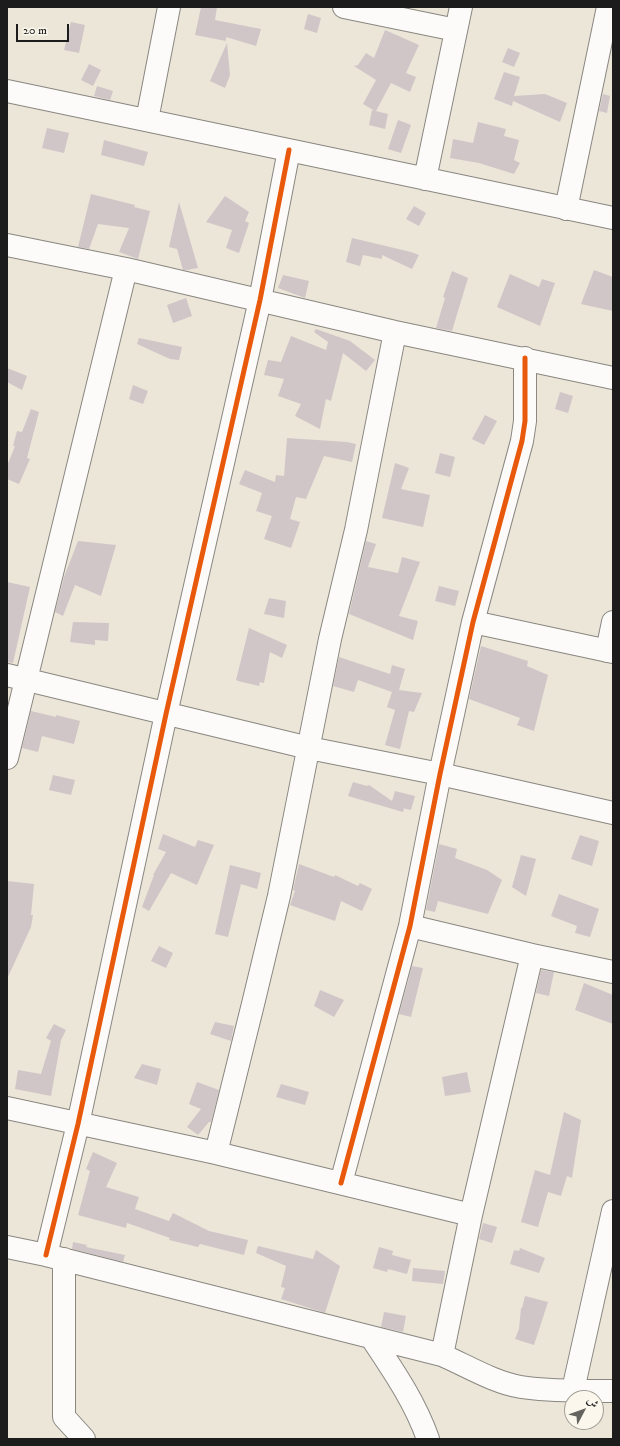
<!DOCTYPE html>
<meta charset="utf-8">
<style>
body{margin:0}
#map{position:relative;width:620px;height:1446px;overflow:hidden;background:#ebe6d8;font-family:"IM FELL DW Pica",Amiri,serif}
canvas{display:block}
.frame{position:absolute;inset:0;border:8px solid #1c1c1c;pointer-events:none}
.north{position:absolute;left:564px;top:1390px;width:40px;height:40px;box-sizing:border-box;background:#fbf7ec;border:1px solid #a29f99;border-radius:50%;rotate:49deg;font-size:11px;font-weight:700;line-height:16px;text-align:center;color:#1c1c1c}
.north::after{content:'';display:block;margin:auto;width:14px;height:18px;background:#64635e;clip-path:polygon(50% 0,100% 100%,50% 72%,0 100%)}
.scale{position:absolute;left:16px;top:24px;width:53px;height:18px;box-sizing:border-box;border:2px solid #1c1c1c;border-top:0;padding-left:5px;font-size:12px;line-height:14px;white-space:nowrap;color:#1c1c1c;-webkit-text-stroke:3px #fbf7ec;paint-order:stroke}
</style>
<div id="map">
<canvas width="620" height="1446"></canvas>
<div class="frame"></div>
<div class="north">ش</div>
<div class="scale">20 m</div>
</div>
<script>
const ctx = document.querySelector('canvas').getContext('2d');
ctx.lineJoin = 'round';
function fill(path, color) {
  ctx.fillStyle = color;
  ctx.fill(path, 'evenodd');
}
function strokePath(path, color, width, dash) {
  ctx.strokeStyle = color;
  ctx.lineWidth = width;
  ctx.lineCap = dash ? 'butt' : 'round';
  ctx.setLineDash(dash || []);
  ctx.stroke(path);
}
fill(new Path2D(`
 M 201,7 L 217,7 L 215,20 L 261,29 L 256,46 L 226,37 L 226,41 L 195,35 Z
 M 308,14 L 321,18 L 317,33 L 304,29 Z
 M 71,22 L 85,25 L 79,53 L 64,50 Z
 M 385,30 L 419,45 L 406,73 L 416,77 L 410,92 L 391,83 L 376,111 L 388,114 L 385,129 L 369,125 L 372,110 L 375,111 L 363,104 L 376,80 L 354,66 L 358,65 L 366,53 L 374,58 Z
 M 227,43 L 230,75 L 225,88 L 210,81 Z
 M 508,48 L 520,53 L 514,67 L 502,62 Z
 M 89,64 L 101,70 L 93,86 L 81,80 Z
 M 504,72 L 520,77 L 514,96 L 545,94 L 567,103 L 560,122 L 513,101 L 512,106 L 494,99 Z
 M 97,86 L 113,91 L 110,100 L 94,96 Z
 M 603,94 L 610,96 L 607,113 L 599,111 Z
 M 398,120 L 411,125 L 401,153 L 388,149 Z
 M 478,122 L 506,129 L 504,136 L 519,140 L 514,160 L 520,163 L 514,174 L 479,163 L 450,158 L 453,139 L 473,143 Z
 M 47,128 L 69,133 L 64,153 L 42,148 Z
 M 104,140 L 148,152 L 144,166 L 101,155 Z
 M 91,194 L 135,205 L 134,207 L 150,211 L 138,259 L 119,252 L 129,228 L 98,224 L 89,249 L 78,247 Z
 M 225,196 L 249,212 L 245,221 L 249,223 L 239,253 L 226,248 L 232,230 L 206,222 Z
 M 179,202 L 198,268 L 187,270 L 183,270 L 177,249 L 169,247 Z
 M 414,206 L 426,213 L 419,226 L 406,219 Z
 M 352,238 L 411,252 L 419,255 L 412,269 L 382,255 L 382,259 L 363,255 L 360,266 L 346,262 Z
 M 594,270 L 613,277 L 613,311 L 581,304 Z
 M 452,271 L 468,278 L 452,331 L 436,328 L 445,298 L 443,297 Z
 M 510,274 L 539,287 L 542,279 L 555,283 L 540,326 L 497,307 Z
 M 283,275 L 309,281 L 305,298 L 278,288 Z
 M 186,298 L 192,316 L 173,323 L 167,305 Z
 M 316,329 L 350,341 L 375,360 L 366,371 L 343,353 L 331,401 L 326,399 L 320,429 L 295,416 L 301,404 L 278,396 L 284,379 L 264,375 L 268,360 L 281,362 L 291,336 L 326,350 L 328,342 L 314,332 Z
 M 139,338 L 182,347 L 179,360 L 170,359 L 137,344 Z
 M 7,368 L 27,376 L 22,390 L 7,382 Z
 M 133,385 L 148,391 L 143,404 L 129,399 Z
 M 560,392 L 573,396 L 568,413 L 555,409 Z
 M 31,409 L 39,412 L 27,458 L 30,459 L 19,484 L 7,479 L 7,466 L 15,446 L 13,446 L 17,431 L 22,432 Z
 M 485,415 L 497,421 L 484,445 L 472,439 Z
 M 287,438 L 347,442 L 356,444 L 352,462 L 324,456 L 306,499 L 296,497 L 290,519 L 300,522 L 291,548 L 264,539 L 272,516 L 256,511 L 262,493 L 239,484 L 245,470 L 275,482 L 276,475 L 284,476 Z
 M 440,453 L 455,457 L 450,477 L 435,473 Z
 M 395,463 L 409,468 L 401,489 L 430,495 L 423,527 L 382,518 Z
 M 78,541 L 116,545 L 101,596 L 75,585 L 63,616 L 55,612 L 64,577 Z
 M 366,541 L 376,544 L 368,567 L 398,573 L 402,557 L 420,562 L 399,616 L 418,621 L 413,640 L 349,614 Z
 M 7,582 L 30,587 L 13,663 L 7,662 Z
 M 439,586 L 459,591 L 455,606 L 435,601 Z
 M 269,598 L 286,601 L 284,618 L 264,614 Z
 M 73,622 L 109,623 L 108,641 L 95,640 L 95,645 L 70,642 Z
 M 249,628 L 287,645 L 282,658 L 270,652 L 264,683 L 260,682 L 259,686 L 238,681 L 236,680 Z
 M 481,646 L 528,661 L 527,666 L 548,675 L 534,731 L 517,725 L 520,718 L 469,699 Z
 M 339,657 L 390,674 L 392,665 L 405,669 L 399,690 L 422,693 L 414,712 L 409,711 L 400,749 L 385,745 L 395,710 L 387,707 L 392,692 L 358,680 L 354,692 L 333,686 Z
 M 31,711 L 56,717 L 56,715 L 80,721 L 74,744 L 42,736 L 38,752 L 22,748 Z
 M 53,775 L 75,780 L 71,795 L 49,790 Z
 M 353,782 L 367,786 L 369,785 L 392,801 L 395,791 L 415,796 L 411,810 L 402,808 L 404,809 L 403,812 L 348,796 Z
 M 163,834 L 195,847 L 198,840 L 214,845 L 197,885 L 171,873 L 149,911 L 142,907 L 154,875 L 153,875 L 166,852 L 158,849 Z
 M 580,835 L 599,841 L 592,866 L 571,859 Z
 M 439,844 L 457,849 L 455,858 L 487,870 L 502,880 L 488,914 L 438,901 L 435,912 L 426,910 Z
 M 521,855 L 536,859 L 526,896 L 512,887 Z
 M 299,864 L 334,877 L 335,875 L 358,886 L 360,883 L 372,889 L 362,911 L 341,901 L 335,921 L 290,905 L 295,891 L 293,890 Z
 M 230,865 L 261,873 L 257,889 L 241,884 L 228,937 L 215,934 Z
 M 7,881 L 34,884 L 31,915 L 33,915 L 31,927 L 7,979 Z
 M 559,894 L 599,909 L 590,937 L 575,933 L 577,926 L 551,916 Z
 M 159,946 L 173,953 L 166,968 L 151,961 Z
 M 412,966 L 423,968 L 411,1017 L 399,1014 Z
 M 541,970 L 554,972 L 549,996 L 536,993 Z
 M 584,983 L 613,995 L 613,1024 L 575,1010 Z
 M 320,990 L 344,1000 L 334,1017 L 314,1006 Z
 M 215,1022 L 234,1026 L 231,1041 L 210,1034 Z
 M 54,1024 L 66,1030 L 61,1040 L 51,1096 L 15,1089 L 18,1070 L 41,1074 L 51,1041 L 46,1038 Z
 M 142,1064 L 161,1069 L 157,1085 L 134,1078 Z
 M 467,1072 L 471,1092 L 445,1096 L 442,1077 Z
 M 197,1082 L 219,1090 L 211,1122 L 209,1122 L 198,1135 L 187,1127 L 201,1109 L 189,1104 Z
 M 281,1084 L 309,1092 L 305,1105 L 276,1097 Z
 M 564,1112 L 581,1120 L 572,1178 L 567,1176 L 561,1196 L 548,1192 L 538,1227 L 521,1222 L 535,1170 L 550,1175 Z
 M 93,1152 L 117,1163 L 106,1187 L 139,1197 L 135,1209 L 169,1221 L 173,1213 L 209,1231 L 248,1240 L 244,1255 L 200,1244 L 198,1247 L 169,1240 L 170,1238 L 127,1223 L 126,1228 L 78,1215 L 90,1171 L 86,1169 Z
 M 483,1223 L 497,1227 L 492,1243 L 479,1239 Z
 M 73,1242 L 87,1245 L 86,1247 L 125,1255 L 123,1262 L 72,1249 Z
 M 258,1246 L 313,1259 L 316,1250 L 340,1266 L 325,1313 L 281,1299 L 285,1288 L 281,1287 L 286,1266 L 256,1253 Z
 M 379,1247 L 393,1251 L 392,1255 L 411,1260 L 407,1274 L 388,1269 L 387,1272 L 373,1268 Z
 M 520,1248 L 545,1258 L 539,1273 L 510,1264 L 514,1250 L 519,1251 Z
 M 413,1268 L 445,1271 L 443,1284 L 412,1281 Z
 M 525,1296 L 548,1302 L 534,1345 L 515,1339 L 519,1329 L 521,1308 L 522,1308 Z
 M 384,1312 L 406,1316 L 403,1332 L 381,1327 Z`), '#d0c6c8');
const minor = new Path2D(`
 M 344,7 L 456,30
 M 7,91 L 613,218
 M 147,120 L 169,7
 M 425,179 L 461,7
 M 566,209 L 608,7
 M 7,245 L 126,269 L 395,332 L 613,378
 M 473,622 L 613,652
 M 607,651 L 613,622
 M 7,675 L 309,748 L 440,774 L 613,813
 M 7,758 L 126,269
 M 410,926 L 532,955 L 613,972
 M 7,1108 L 216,1153 L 471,1215
 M 216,1153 L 253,1004 L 279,896 L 330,639 L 356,530 L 395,332
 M 341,1183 L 410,926 L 440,774 L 473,622 L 522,441 L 525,421 L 525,358
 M 7,1247 L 46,1255 L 442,1355 C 467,1366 495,1383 521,1387 C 551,1392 583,1390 613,1391
 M 46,1255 L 78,1124 L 166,714 L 260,300 L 289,150
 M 64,1259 L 64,1417 L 84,1439
 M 371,1337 C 393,1370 415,1402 428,1439
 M 442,1355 L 471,1215 L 532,955
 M 573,1390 L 613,1211`);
strokePath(minor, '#8a8781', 24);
strokePath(minor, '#fcfbf9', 22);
strokePath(new Path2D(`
 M 341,1183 L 410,926 L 440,774 L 473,622 L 522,441 L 525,421 L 525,358
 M 46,1255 L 78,1124 L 166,714 L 260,300 L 289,150`), '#e8590c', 5);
</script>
